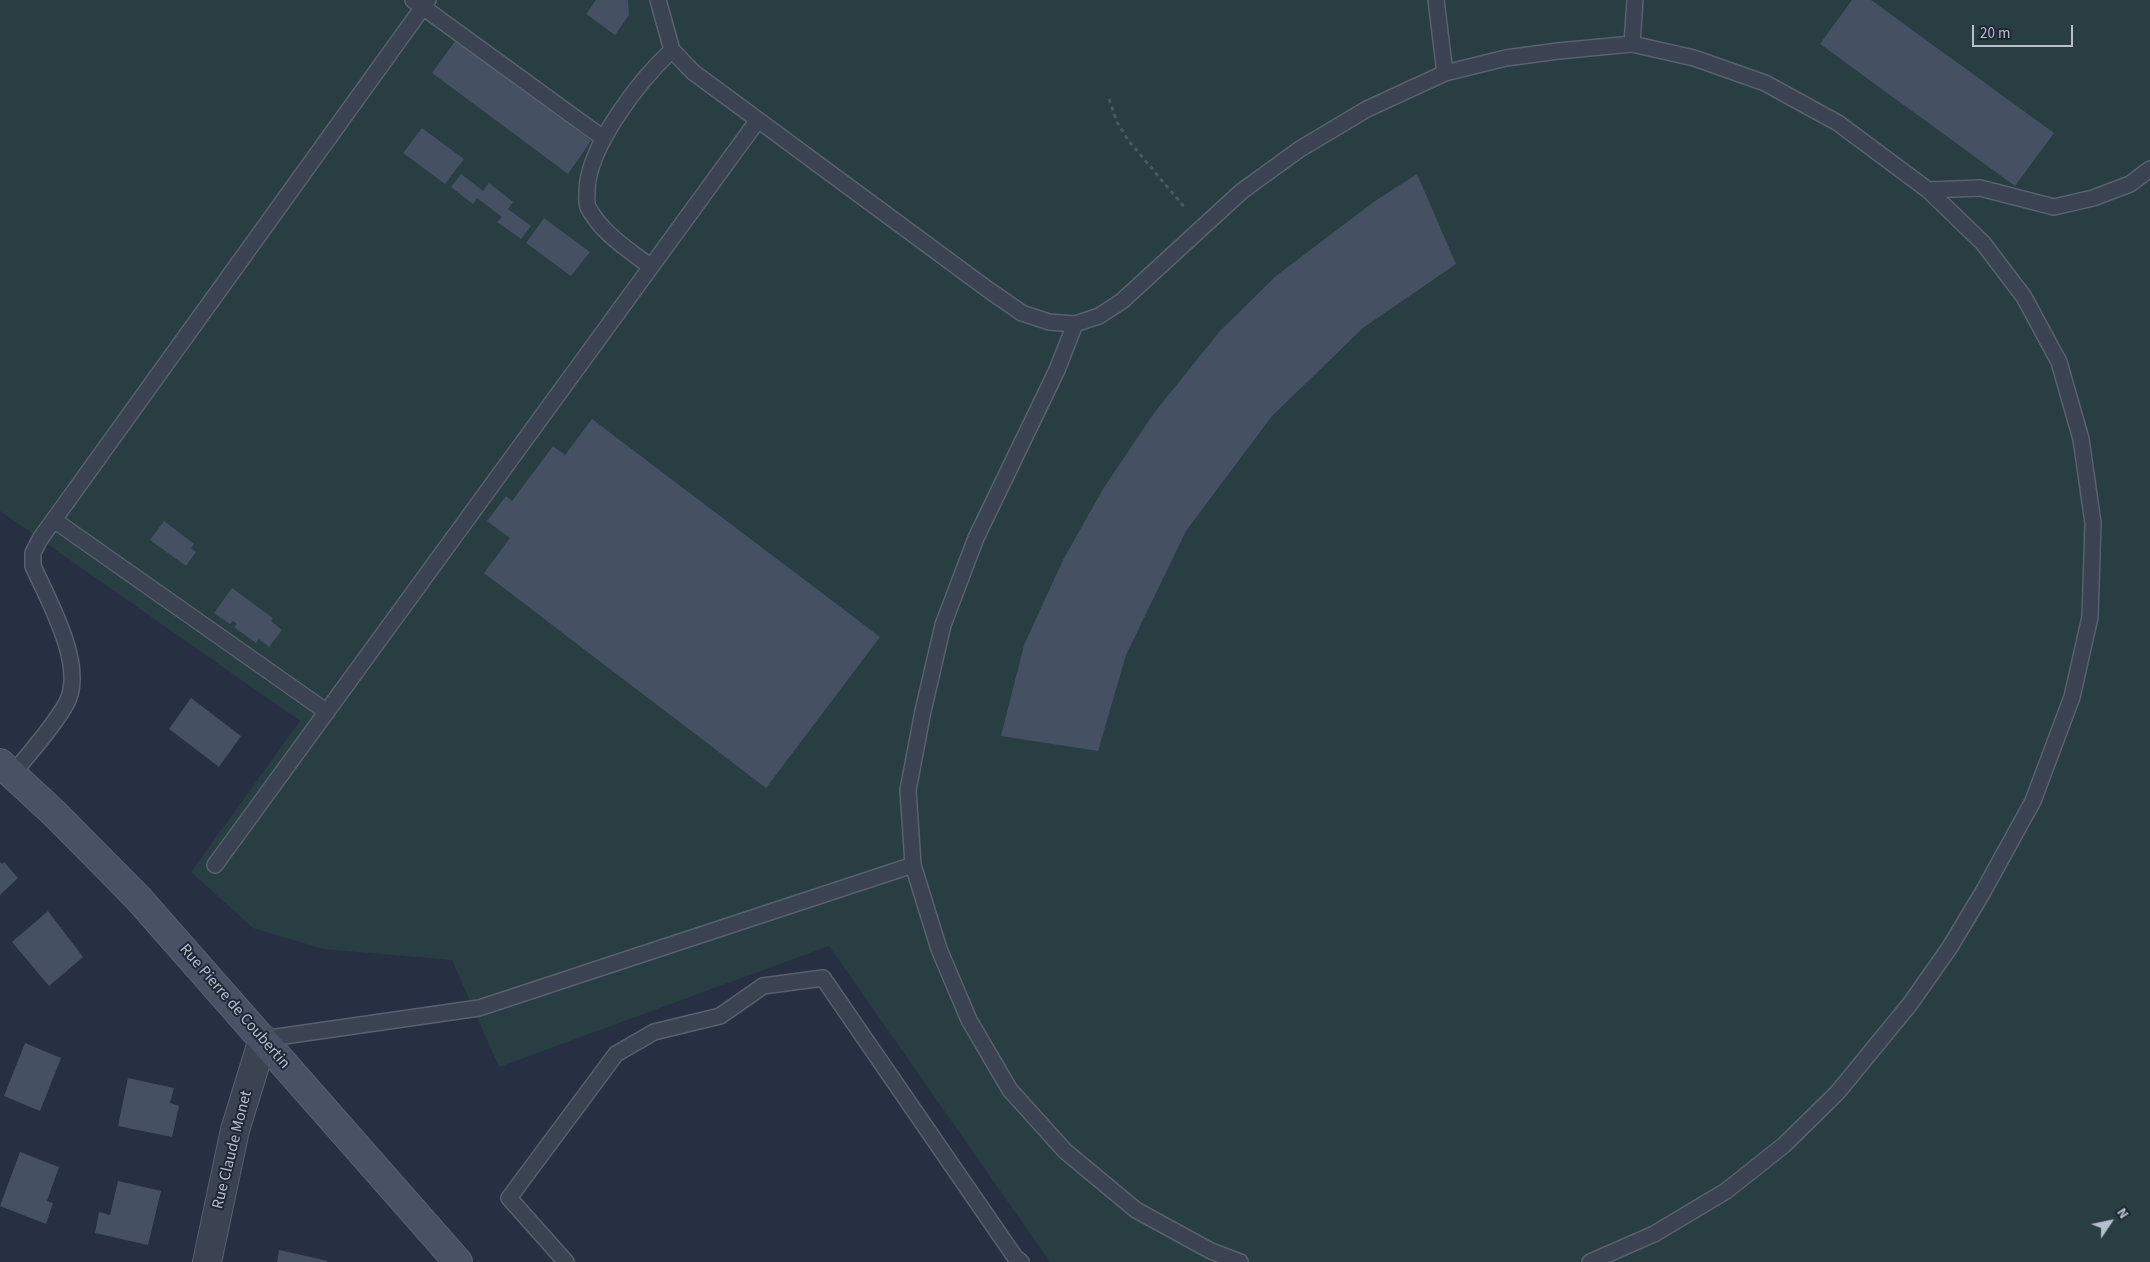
<!DOCTYPE html>
<style>
body{margin:0}
#map{position:relative;width:2150px;height:1262px;overflow:hidden;background:#263042;font-family:"Source Sans 3",sans-serif}
canvas{display:block}
.north{position:absolute;left:2085px;top:1197px;width:50px;height:50px;-webkit-text-stroke:4px #1f2737;paint-order:stroke;rotate:56deg;font-size:14px;font-weight:700;line-height:20px;text-align:center;color:#b8becb}
.north::after{content:'';display:block;margin:auto;width:18px;height:22px;background:#b8becb;clip-path:polygon(50% 0,100% 100%,50% 72%,0 100%)}
.scale{position:absolute;left:1972px;top:25px;width:101px;height:22px;box-sizing:border-box;border:2px solid #b8becb;border-top:0;padding-left:6px;font-size:15px;line-height:18px;white-space:nowrap;color:#b8becb;-webkit-text-stroke:4px #1f2737;paint-order:stroke}
</style>
<div id="map">
<canvas width="2150" height="1262"></canvas>
<div class="north">N</div>
<div class="scale">20 m</div>
</div>
<script>
const ctx = document.querySelector('canvas').getContext('2d');
ctx.lineJoin = 'round';
function fill(path, color) {
  ctx.fillStyle = color;
  ctx.fill(path, 'evenodd');
}
function strokePath(path, color, width, dash) {
  ctx.strokeStyle = color;
  ctx.lineWidth = width;
  ctx.lineCap = dash ? 'butt' : 'round';
  ctx.setLineDash(dash || []);
  ctx.stroke(path);
}
function write(font, color, halo, rows, align = 'center') {
  ctx.font = font + ' "Source Sans 3",sans-serif';
  ctx.lineWidth = 4;
  ctx.setLineDash([]);
  ctx.textBaseline = 'middle';
  ctx.strokeStyle = halo;
  ctx.fillStyle = color;
  for (const [text, x, y, turn = 0] of rows) {
    ctx.save();
    ctx.translate(x, y);
    ctx.rotate((+turn || 0) * Math.PI / 180);
    ctx.textAlign = isNaN(turn) ? turn : align;
    if (halo) ctx.strokeText(text, 0, 0);
    ctx.fillText(text, 0, 0);
    ctx.restore();
  }
}
fill(new Path2D(`
 M 0,0 L 2150,0 L 2150,1262 L 1050,1262 L 829,946 L 499,1067 L 452,960 L 323,949 L 253,928 L 191,872 L 300,721 L 0,511 Z`), '#283e42');
fill(new Path2D(`
 M 596,0 L 628,0 L 629,15 L 615,35 L 586,14 Z
 M 1852,0 L 1871,0 L 2054,133 L 2015,186 L 1820,44 Z
 M 456,40 L 591,141 L 568,174 L 432,73 Z
 M 422,128 L 464,159 L 445,184 L 403,153 Z
 M 461,174 L 483,191 L 489,183 L 513,202 L 508,209 L 531,226 L 521,239 L 497,222 L 502,217 L 477,198 L 473,204 L 451,187 Z
 M 1417,174 L 1456,264 L 1363,328 L 1272,416 L 1186,531 L 1126,655 L 1098,751 L 1001,736 L 1024,645 L 1063,560 L 1103,489 L 1154,413 L 1220,331 L 1276,276 L 1375,201 Z
 M 544,218 L 590,252 L 571,276 L 526,243 Z
 M 592,419 L 880,637 L 766,788 L 484,573 L 510,538 L 487,521 L 506,496 L 512,501 L 553,446 L 565,455 Z
 M 164,521 L 194,544 L 191,548 L 196,552 L 186,566 L 150,540 Z
 M 232,588 L 273,618 L 271,621 L 282,630 L 269,647 L 259,639 L 256,643 L 234,627 L 237,624 L 233,621 L 230,624 L 214,613 Z
 M 191,698 L 241,736 L 219,767 L 169,729 Z
 M 0,862 L 2,864 L 4,862 L 18,878 L 0,895 Z
 M 48,911 L 83,957 L 49,986 L 12,942 Z
 M 25,1043 L 61,1058 L 40,1111 L 4,1096 Z
 M 128,1078 L 174,1088 L 170,1103 L 179,1106 L 172,1137 L 118,1126 Z
 M 20,1152 L 59,1167 L 47,1201 L 53,1203 L 46,1224 L 0,1206 Z
 M 118,1181 L 161,1191 L 148,1245 L 95,1233 L 99,1212 L 110,1215 Z
 M 279,1250 L 328,1261 L 327,1262 L 277,1262 Z`), '#455063');
const service = new Path2D(`
 M 413,0 L 603,138
 M 658,0 L 672,50 L 693,72 L 990,291 L 1022,313 L 1049,322 L 1075,324 L 1099,316 L 1122,301 L 1242,191 L 1300,149 L 1367,109 L 1445,73 L 1506,58 L 1558,51 L 1632,44 L 1694,58 L 1765,83 L 1838,123 L 1928,190 L 1983,243 L 2024,297 L 2059,362 L 2081,439 L 2093,523 L 2090,617 L 2072,697 L 2033,801 L 1983,892 L 1950,947 L 1910,1004 L 1837,1093 L 1784,1145 L 1726,1191 L 1654,1234 L 1590,1262
 M 1436,0 L 1445,73
 M 1632,44 L 1635,0
 M 1928,190 L 1980,188 L 2054,207 L 2093,198 L 2130,184 L 2150,169
 M 651,267 C 628,249 602,234 588,207 C 586,202 587,196 587,192 C 587,147 640,80 672,50
 M 54,520 L 327,712
 M 12,775 C 30,752 52,729 66,704 C 87,667 48,600 33,566 L 33,553 L 40,539 L 428,0
 M 215,865 L 758,120
 M 913,865 L 908,790 L 923,711 L 943,625 L 976,538 L 1057,370 L 1075,324
 M 263,1039 L 479,1008 L 913,865 L 939,949 L 969,1020 L 1010,1090 L 1065,1151 L 1136,1210 L 1211,1251 L 1240,1262
 M 566,1262 L 509,1198 L 616,1054 L 654,1032 L 720,1016 L 763,986 L 823,978 L 1015,1257 L 1021,1262`);
const minor = new Path2D(`
 M 207,1262 L 235,1130 L 263,1039`);
const secondary = new Path2D(`
 M 0,763 L 55,814 L 138,898 L 458,1262`);
strokePath(service, '#59606e', 18);
strokePath(minor, '#59606e', 30);
strokePath(secondary, '#59606e', 30);
strokePath(new Path2D(`
 M 1109,99 L 1117,122 L 1128,140 L 1185,208`), '#475a5f', 3, [4, 4]);
strokePath(service, '#3b4251', 15);
strokePath(minor, '#3b4251', 28);
strokePath(secondary, '#495164', 28);
write('16px', '#b8becb', '#1f2737', [
 ["Rue Pierre de Coubertin",234,1007,49],
 ["Rue Claude Monet",233,1150,-76]
]);
</script>
